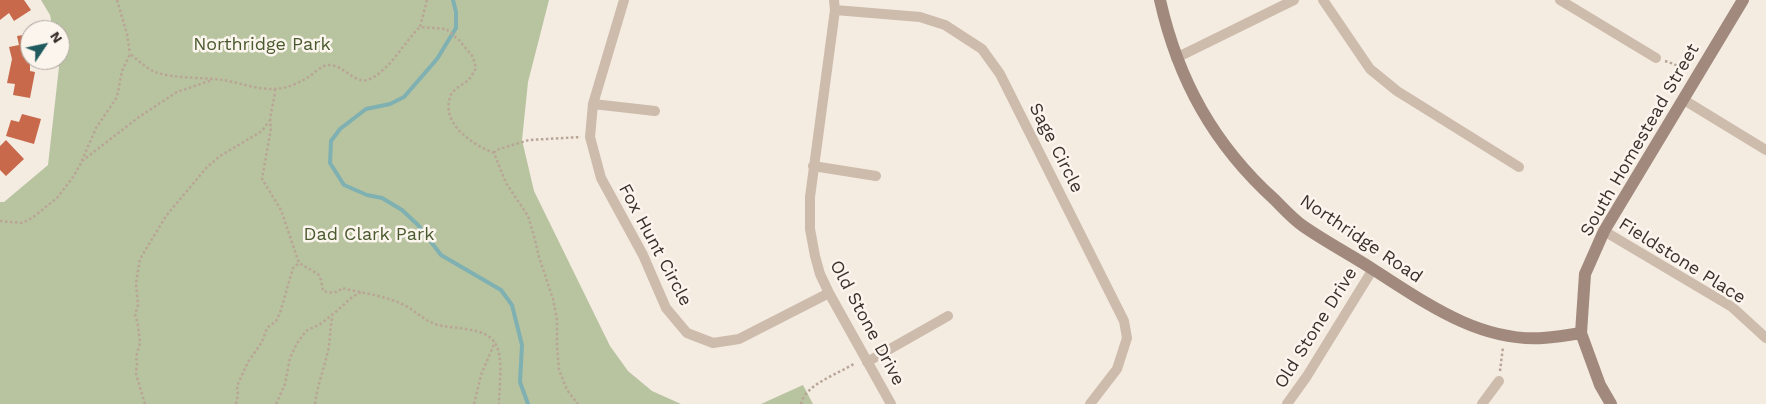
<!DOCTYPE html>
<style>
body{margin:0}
#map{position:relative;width:1766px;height:404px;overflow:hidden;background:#f4ebe1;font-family:"Work Sans",sans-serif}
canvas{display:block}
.north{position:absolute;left:20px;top:20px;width:50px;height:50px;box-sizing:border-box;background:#fbf5ee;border:1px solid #aea6a0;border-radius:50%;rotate:56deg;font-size:14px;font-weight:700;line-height:20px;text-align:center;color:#3b302b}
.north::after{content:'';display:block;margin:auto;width:18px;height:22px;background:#1f5a5e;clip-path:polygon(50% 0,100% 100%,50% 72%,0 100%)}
</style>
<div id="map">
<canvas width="1766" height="404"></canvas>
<div class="north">N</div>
</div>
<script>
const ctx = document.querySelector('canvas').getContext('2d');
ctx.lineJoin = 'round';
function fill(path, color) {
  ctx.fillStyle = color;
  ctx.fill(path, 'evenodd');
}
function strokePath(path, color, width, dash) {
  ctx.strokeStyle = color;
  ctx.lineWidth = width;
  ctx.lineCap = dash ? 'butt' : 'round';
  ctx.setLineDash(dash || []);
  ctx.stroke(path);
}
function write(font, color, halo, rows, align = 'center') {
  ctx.font = font + ' "Work Sans",sans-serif';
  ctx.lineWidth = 5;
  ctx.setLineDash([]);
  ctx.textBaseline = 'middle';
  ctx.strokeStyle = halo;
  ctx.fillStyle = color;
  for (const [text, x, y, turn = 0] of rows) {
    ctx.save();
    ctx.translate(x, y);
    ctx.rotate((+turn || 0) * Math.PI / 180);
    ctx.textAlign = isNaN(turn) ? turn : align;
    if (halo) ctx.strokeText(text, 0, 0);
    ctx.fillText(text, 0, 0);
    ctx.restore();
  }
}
fill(new Path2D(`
 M 41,0 L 549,0 L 528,82 L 522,140 L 534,191 L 610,346 L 628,371 L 652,391 L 681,404 L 0,404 L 0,202 L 4,202 L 48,165 L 59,67 L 58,60 L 60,60 L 60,30 L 53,30 L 50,15 Z
 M 803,385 L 813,404 L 761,404 Z`), '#b8c4a0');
strokePath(new Path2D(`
 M 453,0 L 456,12 L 456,28 L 437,59 L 404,97 L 390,104 L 366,109 L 340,129 L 331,141 L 330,163 L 344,185 L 367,195 L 382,198 L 402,210 L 418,225 L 441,255 L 501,290 L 512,305 L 522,345 L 520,382 L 528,404`), '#7fb0b2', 4);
fill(new Path2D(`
 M 0,0 L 24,0 L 31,10 L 14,21 L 9,13 L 0,20 Z
 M 30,34 L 30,71 L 35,72 L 30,98 L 13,95 L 15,84 L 7,83 L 12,59 L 9,47 L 19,45 L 17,36 Z
 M 22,114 L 41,119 L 34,144 L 6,136 L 11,120 L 19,122 Z
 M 6,140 L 24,159 L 6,176 L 0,170 L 0,146 Z`), '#c8694b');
strokePath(new Path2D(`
 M 117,0 L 127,34 L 130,54
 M 427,0 L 420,27 L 446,29 L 459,40 L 473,57 L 476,68 C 473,73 471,78 467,81 C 461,86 453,89 450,97 C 441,124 473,145 494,153 L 506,183 L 528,216 L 534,236 L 539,257 L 553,299 L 557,320 L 557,346 L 559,370 L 567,390 L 578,404
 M 1665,61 L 1674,64 L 1686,72
 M 275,89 C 275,102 268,115 271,128 L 262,179 L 281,210 L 299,263 L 318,274 L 321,280 L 323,291 C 331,293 336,294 342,288 C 361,293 383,295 402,304 C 415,310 424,321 438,325 C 454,329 486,327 495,343 C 504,357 499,387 499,404
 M 494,153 L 496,150 L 529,140 L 581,137
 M 82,161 L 139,117 L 177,92 L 212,80
 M 0,221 L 22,223 L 32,218 L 57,198 L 73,177 L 80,165 L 96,128 L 117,97 L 122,71 L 130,54 C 138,60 146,68 155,72 C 174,79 202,77 223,80 C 242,83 262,92 282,88 C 290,87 300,82 307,78 C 314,74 321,65 329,65 C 345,65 355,86 370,79 C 391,69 404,42 420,27
 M 1500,371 L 1503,347
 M 145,404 L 136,374 L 137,363 L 136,357 L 140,343 L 138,325 L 135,314 L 138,305 L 136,283 L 140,259 L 166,216 L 207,167 L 220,156 L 262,131 L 269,121
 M 236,404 L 238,395 L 237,386 L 248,362 L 262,342 L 267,328 L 276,321 L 280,313 L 293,268 L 299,263
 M 276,404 L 285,384 L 290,358 L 297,343 L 306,331 L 322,323 L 338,310 L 352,297 L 361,292
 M 315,404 C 317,386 324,369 328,351 C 331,339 329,328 333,316
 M 474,404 L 481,375 L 495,342
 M 801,404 C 805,384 839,374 855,363`), '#b9a596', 2.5, [2.5, 2.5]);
strokePath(new Path2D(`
 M 624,0 L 593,104 L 590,137 L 601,178 L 643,255 L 666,308 L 687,333 L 713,343 L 739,339 L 829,293
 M 834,0 L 835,10 L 810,197 L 810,229 L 815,256 L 820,274 L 829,293 L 891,404
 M 1323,0 L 1370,69 L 1397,91 L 1519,167
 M 1560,0 L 1656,58
 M 835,10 L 920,17 L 945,25 L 982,49 L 1000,74 L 1124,321 L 1127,338 L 1117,369 L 1090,404
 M 1176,58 L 1294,0
 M 1684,100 L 1766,150
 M 593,104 L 655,111
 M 813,166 L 876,176
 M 1604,231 L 1732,307 L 1766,338
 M 867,362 L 948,316
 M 1287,404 L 1307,376 L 1373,269
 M 1482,404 L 1499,381`), '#cdbbac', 10);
strokePath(new Path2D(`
 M 1160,0 C 1178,80 1214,145 1275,200 C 1284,209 1293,219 1303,226 C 1326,242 1351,255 1374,270 C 1426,303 1479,342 1543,338 C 1556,337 1569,335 1581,333
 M 1611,404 L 1600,385 L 1581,333 L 1585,274 L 1604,231 L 1743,0`), '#a18a7d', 12);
write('18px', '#4a5a2e', '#fbf5ee', [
 ["Northridge Park",262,45],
 ["Dad Clark Park",369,235]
]);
write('18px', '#3b302b', '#fbf5ee', [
 ["South Homestead Street",1640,140,-60],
 ["Sage Circle",1056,148,63],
 ["Northridge Road",1361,239,34],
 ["Fox Hunt Circle",655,245,62],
 ["Fieldstone Place",1682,261,32],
 ["Old Stone Drive",867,323,62],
 ["Old Stone Drive",1316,328,-58]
]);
</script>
